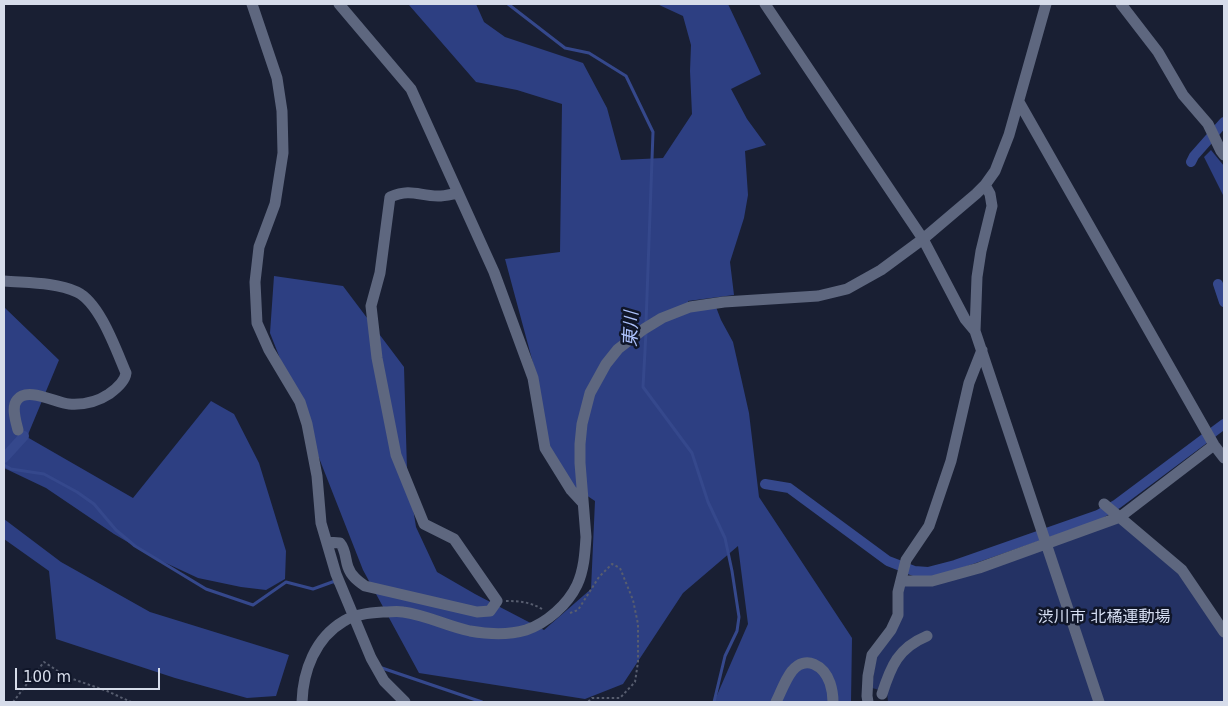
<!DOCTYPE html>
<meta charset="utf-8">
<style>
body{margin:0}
#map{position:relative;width:1228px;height:706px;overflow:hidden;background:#191f33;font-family:"DejaVu Sans",sans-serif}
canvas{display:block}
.frame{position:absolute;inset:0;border:5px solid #d6dcea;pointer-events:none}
.scale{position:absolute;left:15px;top:668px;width:145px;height:22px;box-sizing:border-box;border:2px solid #d6dcea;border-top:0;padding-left:6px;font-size:15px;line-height:18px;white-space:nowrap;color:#d6dcea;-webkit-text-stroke:4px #101629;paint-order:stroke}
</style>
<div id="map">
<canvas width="1228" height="706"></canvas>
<div class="frame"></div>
<div class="scale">100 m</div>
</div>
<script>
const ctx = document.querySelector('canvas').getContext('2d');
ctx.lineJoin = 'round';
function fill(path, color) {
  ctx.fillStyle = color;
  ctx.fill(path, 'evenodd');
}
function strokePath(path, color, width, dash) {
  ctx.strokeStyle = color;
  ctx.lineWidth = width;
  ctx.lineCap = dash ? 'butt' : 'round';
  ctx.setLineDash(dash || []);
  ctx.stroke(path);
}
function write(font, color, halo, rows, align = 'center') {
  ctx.font = font + ' "DejaVu Sans","Noto Sans JP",sans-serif';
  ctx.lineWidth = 5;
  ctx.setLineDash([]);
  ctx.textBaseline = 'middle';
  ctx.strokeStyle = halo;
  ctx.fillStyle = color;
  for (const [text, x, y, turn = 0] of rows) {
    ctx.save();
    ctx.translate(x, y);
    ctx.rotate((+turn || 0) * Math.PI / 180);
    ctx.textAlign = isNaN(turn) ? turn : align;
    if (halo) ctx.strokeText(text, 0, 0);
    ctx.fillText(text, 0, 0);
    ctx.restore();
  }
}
fill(new Path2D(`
 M 1119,522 L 1174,566 L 1224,637 L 1224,702 L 888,702 L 887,692 L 872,688 L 876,655 L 891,635 L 903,588 L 906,584 Z`), '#243264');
fill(new Path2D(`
 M 401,4 L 476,4 L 484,22 L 505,37 L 583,63 L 607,108 L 621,160 L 663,158 L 692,114 L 690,71 L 691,45 L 683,16 L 657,4 L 728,4 L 761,74 L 731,89 L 747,119 L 766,145 L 745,151 L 748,195 L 744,218 L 730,262 L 734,295 L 688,301 L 689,306 L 716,307 L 721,320 L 733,342 L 749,413 L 759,497 L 852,638 L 851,702 L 714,702 L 748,624 L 738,546 L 683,593 L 623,684 L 585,699 L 419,673 L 363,570 L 270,333 L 274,276 L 343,286 L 404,367 L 407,470 L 416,527 L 437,572 L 475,594 L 544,630 L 591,589 L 595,501 L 568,483 L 548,448 L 537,378 L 505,259 L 560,252 L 562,104 L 517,90 L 476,82 L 409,5 Z
 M 1211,150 L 1224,166 L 1224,197 L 1204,157 Z
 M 4,307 L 59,360 L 27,437 L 133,498 L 211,401 L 234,414 L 259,463 L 286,551 L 285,579 L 266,590 L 241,587 L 198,578 L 155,558 L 114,534 L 46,488 L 4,468 Z
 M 4,519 L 61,562 L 150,612 L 289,655 L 276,696 L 247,698 L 175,678 L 56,639 L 49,571 L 4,539 Z`), '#2d3f82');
strokePath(new Path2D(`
 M 508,4 L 565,48 L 589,53 L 626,76 L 653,132 L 646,323
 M 646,332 L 643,387 L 692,453 L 708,502 L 725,538 L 732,571 L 739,617 L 737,631 L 725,656 L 714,702
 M 4,465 L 11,469 L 44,474 L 77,492 L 94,504 L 116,530 L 135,546 L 206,589 L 253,605 L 286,582 L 313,589 L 335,581 L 335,583
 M 379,667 L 482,702`), '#35488c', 3);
strokePath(new Path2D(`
 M 1191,162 L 1194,156 L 1224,122
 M 1218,284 L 1224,302
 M 4,458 L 24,436
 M 765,484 L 789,488 L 888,561 L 914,571 L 928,572 L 955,565 L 1098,515 L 1117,504 L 1224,424`), '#35488c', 10);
strokePath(new Path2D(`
 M 506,601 C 520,601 530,602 542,609
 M 570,613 L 578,610 L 599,577 L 612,564 L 620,568 L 633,600 L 638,624 L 638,662 L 635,682 L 620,698 L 592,698 L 588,702
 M 13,702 L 44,662 L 67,677 L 107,691 L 131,702`), '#575d6f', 2, [2.5, 2.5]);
strokePath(new Path2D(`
 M 252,4 L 277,78 L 282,111 L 283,153 L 275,204 L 259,247 L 255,282 L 257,323 L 269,350 L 300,402 L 307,424 L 317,476 L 321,523 L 336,574 L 371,658 L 384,681 L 405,702
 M 339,4 L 411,89 L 494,272 L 533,378 L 545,448 L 571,490 L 583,503
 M 765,4 L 923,239 L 965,319 L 975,331 L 1099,702
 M 1121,4 L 1158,52 L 1183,95 L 1208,124 L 1221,151 L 1224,155
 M 1019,102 L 1214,445 L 1224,458
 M 4,281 C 27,283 55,282 77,292 C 100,303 116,350 126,373 C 125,382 116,389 109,394 C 97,402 83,405 69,404 C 56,403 27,386 17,400 C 11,407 16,422 18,430
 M 975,331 L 977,277 L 981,251 L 992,206 L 990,194 L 985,185
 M 1104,504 L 1182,570 L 1224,632
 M 327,542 L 340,543 C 346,550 345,559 348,567 C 351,576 358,581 365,586 L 477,612 L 490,611 L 497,601 L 454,539 L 424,524 L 396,455 L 377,358 L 371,306 L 380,273 L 390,197 C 412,188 418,196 438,196 C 445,196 452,194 458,193
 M 901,581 L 932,581 L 979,568 L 1120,517 L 1214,445
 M 882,694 C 891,666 898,648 927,636
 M 302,702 C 303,671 315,638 344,621 C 355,614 371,613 384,612 C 391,612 397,611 403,612 C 426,615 447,626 470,631 C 487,634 509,635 526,630 C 547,623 568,604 577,585 C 584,570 585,553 586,537 L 580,463 L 580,444 L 582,424 L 590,393 L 606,364 L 618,349 L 644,329 L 662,318 L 690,307 L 724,302 L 818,296 L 847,289 L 881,270 L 923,239 L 976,194 L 985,185 L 995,171 L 1009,135 L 1046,4
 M 776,702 C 781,692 785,680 792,671 C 806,654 824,666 830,683 C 832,689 833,696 833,702
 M 868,702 L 867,696 L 868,676 L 872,655 L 891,630 L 898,615 L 898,592 L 906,560 L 929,526 L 951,461 L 969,383 L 982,350`), '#5e677f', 11);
write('16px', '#d6def2', '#101629', [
 ["渋川市 北橘運動場",1104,618]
]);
write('italic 18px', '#adc2fd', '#101629', [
 ["東川",632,329,-88]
]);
</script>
